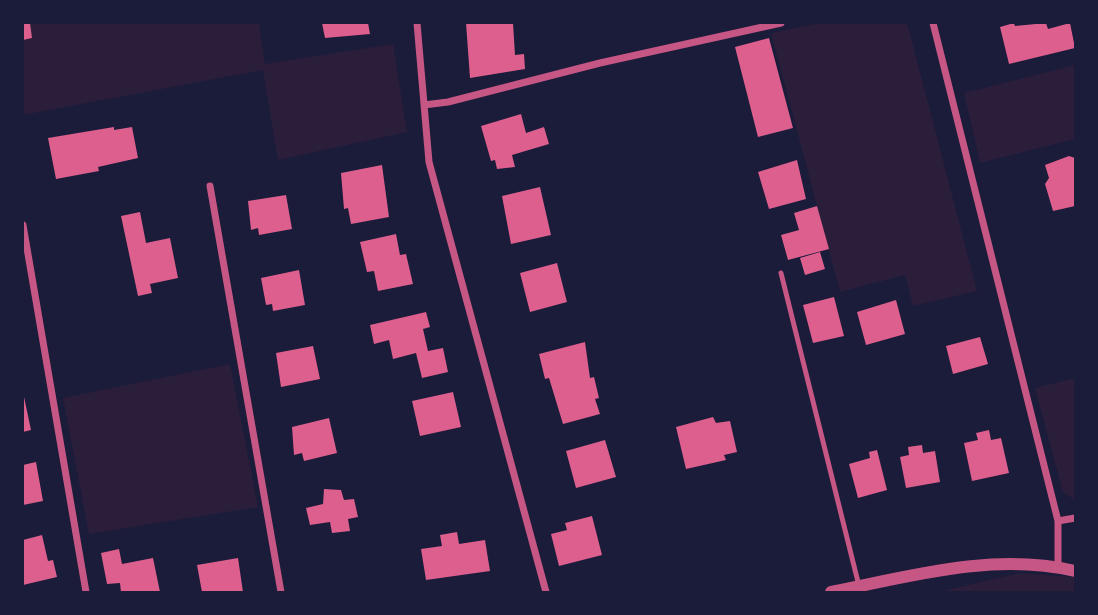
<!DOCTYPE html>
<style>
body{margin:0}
#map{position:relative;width:1098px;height:615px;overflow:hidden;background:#1b1b3a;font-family:"IBM Plex Sans",sans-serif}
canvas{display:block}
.frame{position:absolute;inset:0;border:24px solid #1b1b3a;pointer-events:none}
</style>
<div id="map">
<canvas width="1098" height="615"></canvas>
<div class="frame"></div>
</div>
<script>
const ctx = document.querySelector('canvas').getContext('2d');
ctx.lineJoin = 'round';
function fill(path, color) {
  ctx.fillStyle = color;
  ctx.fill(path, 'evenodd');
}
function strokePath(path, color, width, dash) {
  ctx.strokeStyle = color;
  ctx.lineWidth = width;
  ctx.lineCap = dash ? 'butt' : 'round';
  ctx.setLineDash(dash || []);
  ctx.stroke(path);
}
fill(new Path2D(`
 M 23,23 L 259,23 L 265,64 L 393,44 L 407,132 L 278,160 L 263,70 L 23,115 Z
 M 819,23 L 906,23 L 908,26 L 977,291 L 913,306 L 905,275 L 840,292 L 771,33 Z
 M 1075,65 L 1075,139 L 980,163 L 964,93 Z
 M 230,364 L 258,507 L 89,534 L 63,398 Z
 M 1075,378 L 1075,500 L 1063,492 L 1035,388 Z
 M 1019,573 L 1075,577 L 1075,592 L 939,592 Z`), '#2a1e3b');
fill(new Path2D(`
 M 23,23 L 30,23 L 32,38 L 23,40 Z
 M 322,23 L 368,23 L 370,34 L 325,38 Z
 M 466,23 L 513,23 L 515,55 L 524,54 L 525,69 L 470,78 Z
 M 1014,23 L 1015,26 L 1046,23 L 1048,29 L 1070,23 L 1075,48 L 1009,64 L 1000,27 Z
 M 769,38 L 793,128 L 758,137 L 735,47 Z
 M 521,114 L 526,133 L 544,127 L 549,144 L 512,155 L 515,167 L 497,169 L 495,160 L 491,161 L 481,126 Z
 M 114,127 L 114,130 L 132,127 L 138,158 L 98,167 L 99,171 L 56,179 L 48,138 Z
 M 1069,156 L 1075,158 L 1075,206 L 1053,211 L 1045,184 L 1049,178 L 1045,165 Z
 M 797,160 L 806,199 L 769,209 L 758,172 Z
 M 382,165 L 389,217 L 351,224 L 348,208 L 344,209 L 341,173 Z
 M 540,187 L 551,235 L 511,244 L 502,196 Z
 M 286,195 L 292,229 L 259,235 L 258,228 L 251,230 L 248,201 Z
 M 817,206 L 829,249 L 788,260 L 781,235 L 799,230 L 794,213 Z
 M 140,212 L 146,243 L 170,238 L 178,278 L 150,284 L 152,293 L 138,296 L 121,216 Z
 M 396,234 L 400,255 L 406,254 L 413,284 L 378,291 L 374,271 L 367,272 L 360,242 Z
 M 820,252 L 825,269 L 805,275 L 800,258 Z
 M 557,263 L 567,302 L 530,312 L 520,273 Z
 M 299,270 L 305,305 L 273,311 L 272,304 L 266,305 L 261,278 Z
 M 834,297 L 844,336 L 813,343 L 803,305 Z
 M 896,300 L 905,334 L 866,345 L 857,312 Z
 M 426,312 L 430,327 L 423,329 L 428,351 L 443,348 L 448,372 L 422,378 L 416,353 L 393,359 L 389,340 L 374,344 L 370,325 Z
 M 980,337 L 988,364 L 953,374 L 946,346 Z
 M 585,342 L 590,378 L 594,377 L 599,398 L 595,399 L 600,414 L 563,424 L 549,378 L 545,379 L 539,354 Z
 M 313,346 L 320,379 L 281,387 L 276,353 Z
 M 23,392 L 31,430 L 23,432 Z
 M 453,392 L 461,427 L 420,436 L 412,401 Z
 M 713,417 L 716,423 L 730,421 L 737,452 L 724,455 L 726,460 L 686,469 L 676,427 Z
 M 329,418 L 337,453 L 304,461 L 302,453 L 294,455 L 292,427 Z
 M 989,430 L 991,440 L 1001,438 L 1009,473 L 972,481 L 964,443 L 978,440 L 976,433 Z
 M 605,440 L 616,477 L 576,488 L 566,451 Z
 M 922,445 L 923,453 L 935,451 L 940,482 L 906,488 L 900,457 L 909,455 L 908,447 Z
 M 877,450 L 887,490 L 858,498 L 849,464 L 870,458 L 869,452 Z
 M 36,462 L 43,501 L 23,505 L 23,465 Z
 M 324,489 L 341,490 L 344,500 L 354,499 L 358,517 L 348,519 L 350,531 L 332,533 L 330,522 L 310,525 L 306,508 L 323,504 Z
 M 592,516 L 602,555 L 559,566 L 551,534 L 567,530 L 565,523 Z
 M 457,532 L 459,544 L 485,540 L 490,571 L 426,580 L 421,549 L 442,546 L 440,535 Z
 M 42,535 L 48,561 L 53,560 L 57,577 L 23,585 L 23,540 Z
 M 119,549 L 122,564 L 153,558 L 160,592 L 121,592 L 120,583 L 107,584 L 101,553 Z
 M 238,558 L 243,592 L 202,592 L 197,565 Z`), '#dd5f8e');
strokePath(new Path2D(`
 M 781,273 L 859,586`), '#c65784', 5);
strokePath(new Path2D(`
 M 417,23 L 429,162 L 546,592
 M 933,23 L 1058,521 L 1058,567
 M 424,105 L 448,102 L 600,63 L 781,23
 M 210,186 L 281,592
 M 23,225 L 86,592
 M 1058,521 L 1075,518`), '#c65784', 7);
strokePath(new Path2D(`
 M 831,592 C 911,576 994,552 1075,571`), '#c65784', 12);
</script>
